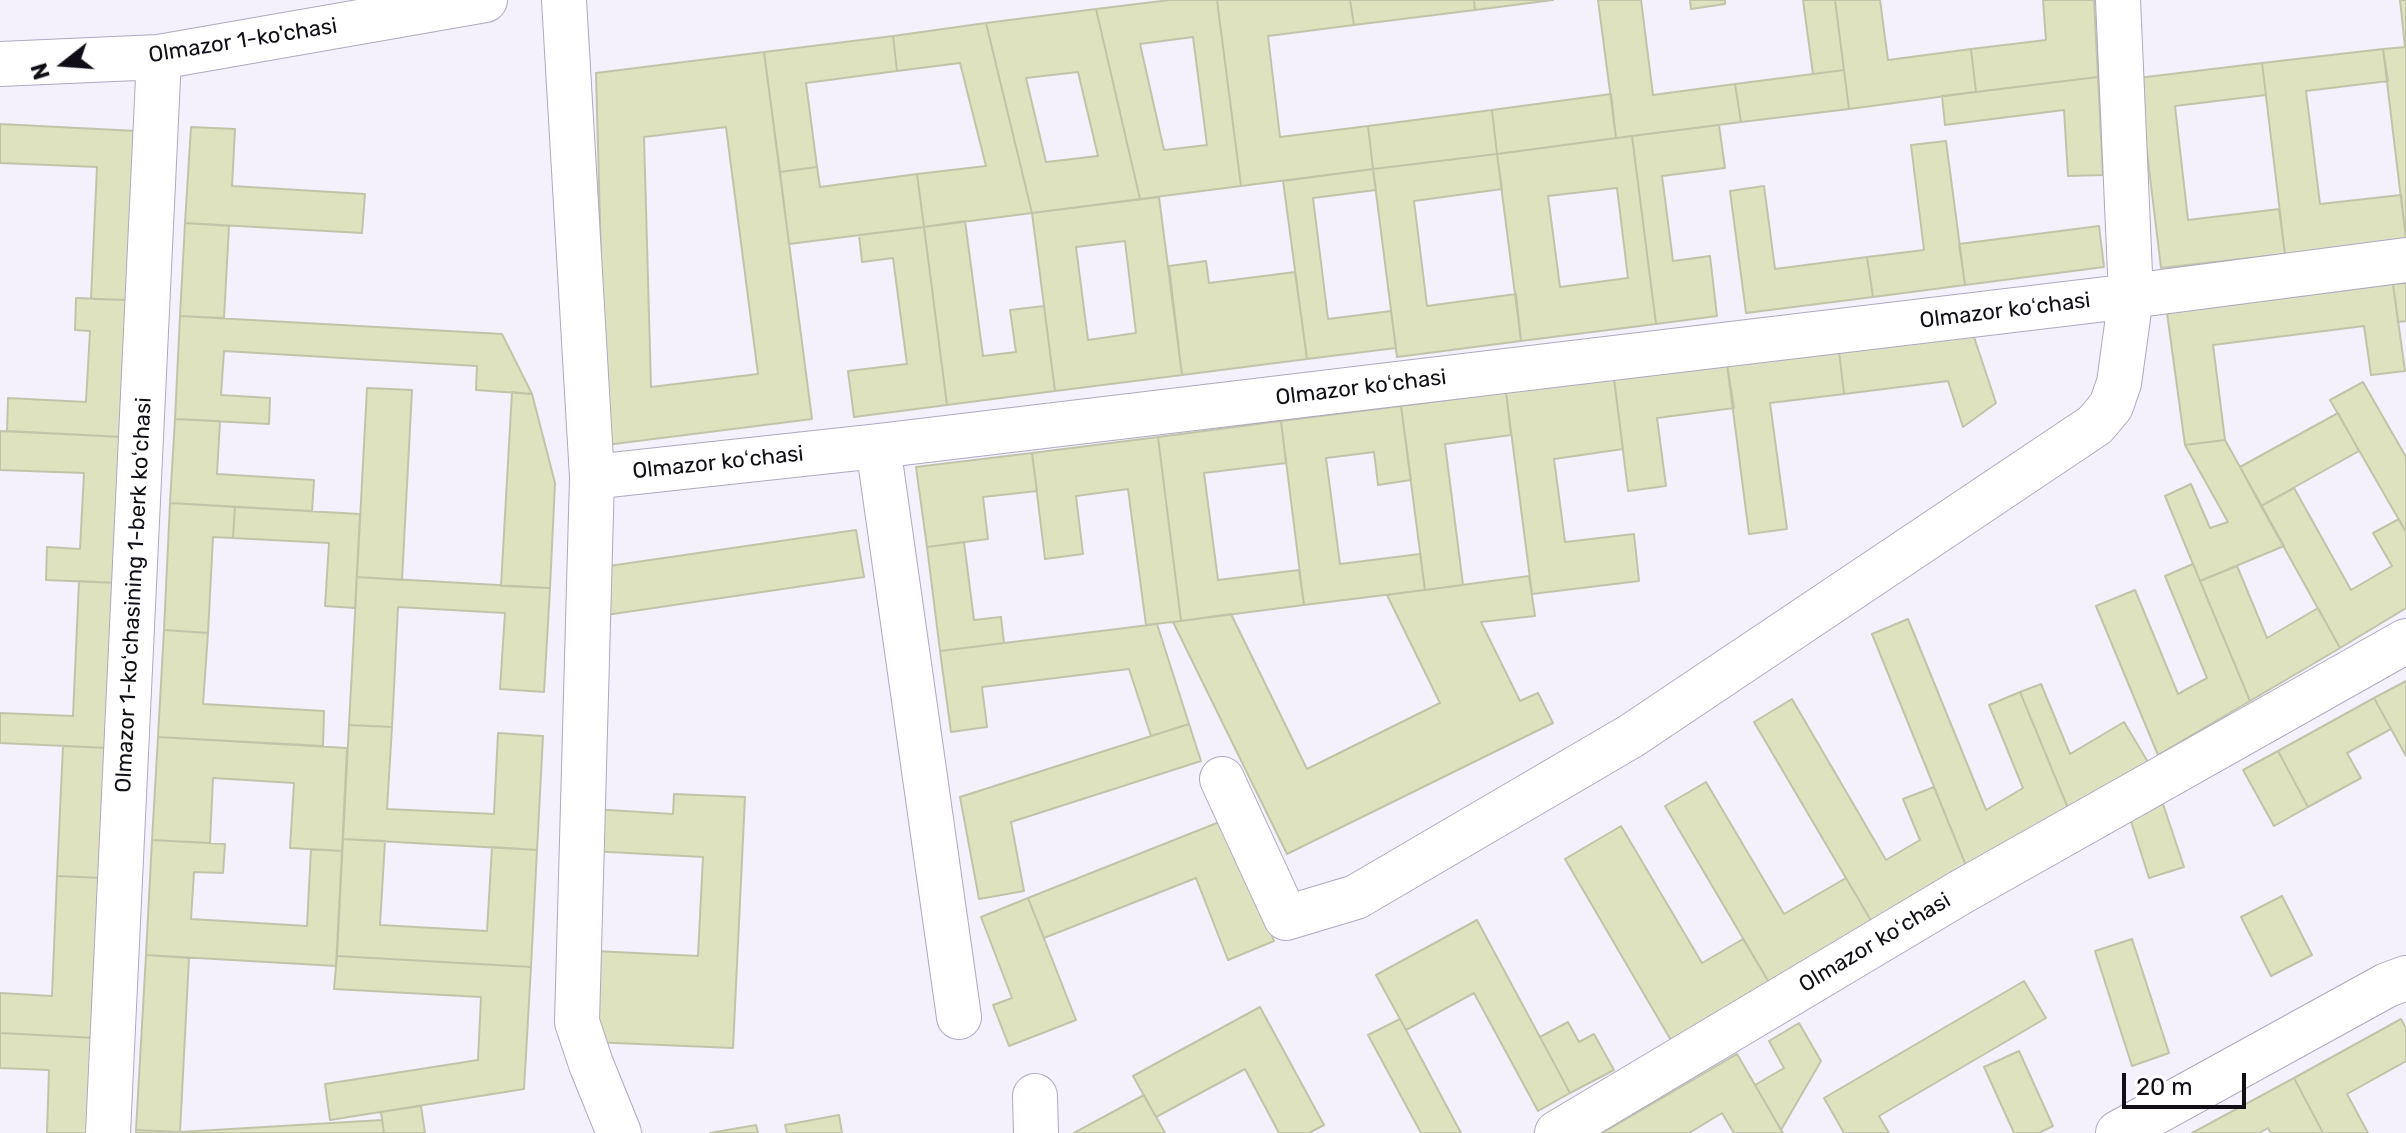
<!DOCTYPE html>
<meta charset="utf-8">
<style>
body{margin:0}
#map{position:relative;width:2406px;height:1133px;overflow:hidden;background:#f4f1fc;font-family:Rubik,sans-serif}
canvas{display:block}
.north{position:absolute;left:24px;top:24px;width:80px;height:80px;-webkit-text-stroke:6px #fff;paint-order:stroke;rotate:253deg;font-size:22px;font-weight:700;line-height:32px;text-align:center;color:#110e17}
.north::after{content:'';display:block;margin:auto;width:28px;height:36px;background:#110e17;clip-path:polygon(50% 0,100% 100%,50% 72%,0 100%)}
.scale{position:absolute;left:2122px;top:1073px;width:124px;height:36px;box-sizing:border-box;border:4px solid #110e17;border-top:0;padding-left:10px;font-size:24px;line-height:28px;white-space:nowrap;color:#110e17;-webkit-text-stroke:6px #fff;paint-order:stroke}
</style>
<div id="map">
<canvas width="2406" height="1133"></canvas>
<div class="north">N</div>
<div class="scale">20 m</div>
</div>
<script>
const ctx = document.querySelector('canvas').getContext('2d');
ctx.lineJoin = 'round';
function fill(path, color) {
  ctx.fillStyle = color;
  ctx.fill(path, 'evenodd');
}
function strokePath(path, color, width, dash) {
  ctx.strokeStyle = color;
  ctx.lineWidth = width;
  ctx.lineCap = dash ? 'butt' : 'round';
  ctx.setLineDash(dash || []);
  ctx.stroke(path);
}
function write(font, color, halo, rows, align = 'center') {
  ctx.font = font + ' Rubik,sans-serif';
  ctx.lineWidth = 6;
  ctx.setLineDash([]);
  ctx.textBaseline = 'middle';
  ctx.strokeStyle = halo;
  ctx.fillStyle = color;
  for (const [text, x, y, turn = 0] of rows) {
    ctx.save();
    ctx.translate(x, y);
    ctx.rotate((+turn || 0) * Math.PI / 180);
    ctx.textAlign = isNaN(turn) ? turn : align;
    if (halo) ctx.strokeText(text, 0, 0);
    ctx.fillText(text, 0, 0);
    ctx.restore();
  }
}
const building = new Path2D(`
 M 1170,0 L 1217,0 L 1241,186 L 1140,199 L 1096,9 ZM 1193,37 L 1207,145 L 1164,150 L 1140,44 Z
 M 1217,0 L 1350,0 L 1354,25 L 1268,36 L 1280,137 L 1368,126 L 1373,169 L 1241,186 Z
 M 1350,0 L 1474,0 L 1475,10 L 1354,25 Z
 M 1474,0 L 1553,0 L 1475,10 Z
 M 1598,0 L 1641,0 L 1653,95 L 1735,84 L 1741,122 L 1616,138 Z
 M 1690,0 L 1725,0 L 1725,4 L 1691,9 Z
 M 1803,0 L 1835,0 L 1844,70 L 1813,74 Z
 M 1835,0 L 1880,0 L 1888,60 L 1971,49 L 1976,92 L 1849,109 Z
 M 2043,0 L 2094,0 L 2098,77 L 1976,92 L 1971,49 L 2046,40 Z
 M 2400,0 L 2406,0 L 2406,47 L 2405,47 Z
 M 1096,9 L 1140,199 L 1032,213 L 986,23 ZM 1078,72 L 1098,156 L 1046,162 L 1026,78 Z
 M 986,23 L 1032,213 L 924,227 L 917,174 L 986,166 L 960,63 L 897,71 L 893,36 Z
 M 893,36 L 897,71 L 806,83 L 817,167 L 780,172 L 764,52 Z
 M 2406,47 L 2406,240 L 2383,49 Z
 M 2383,49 L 2388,81 L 2306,91 L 2320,204 L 2401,195 L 2406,240 L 2285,254 L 2262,63 Z
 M 764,52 L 812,419 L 606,445 L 596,73 ZM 726,127 L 758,374 L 651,387 L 644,137 Z
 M 2262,63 L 2266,95 L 2175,106 L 2188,220 L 2279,209 L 2285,254 L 2161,268 L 2138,78 Z
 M 1844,70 L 1849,109 L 1741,122 L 1735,84 Z
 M 2098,77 L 2103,175 L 2068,176 L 2064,110 L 1945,125 L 1942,96 Z
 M 1611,94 L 1616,138 L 1497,154 L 1492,110 Z
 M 1492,110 L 1497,154 L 1373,169 L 1368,126 Z
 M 0,124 L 136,131 L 128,300 L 91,299 L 97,167 L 0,163 Z
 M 1719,125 L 1725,168 L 1662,176 L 1673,261 L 1710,256 L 1717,316 L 1656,324 L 1632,136 Z
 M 191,127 L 235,129 L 232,186 L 365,194 L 362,233 L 185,223 Z
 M 1632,136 L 1656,324 L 1521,341 L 1497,154 ZM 1617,188 L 1628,278 L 1560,287 L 1548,196 Z
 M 1946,141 L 1965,285 L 1873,297 L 1867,257 L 1924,250 L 1911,145 Z
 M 1497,154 L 1502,189 L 1414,201 L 1427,306 L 1516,294 L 1521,341 L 1397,357 L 1373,169 Z
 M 817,167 L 820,187 L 917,174 L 924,227 L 789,244 L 780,172 Z
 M 1373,169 L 1376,190 L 1313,198 L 1328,319 L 1391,311 L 1396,348 L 1307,359 L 1283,181 Z
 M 1764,186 L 1775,269 L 1867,257 L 1873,297 L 1746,313 L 1730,191 Z
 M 1159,197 L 1182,375 L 1055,391 L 1032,213 ZM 1125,241 L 1136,333 L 1088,340 L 1076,247 Z
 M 965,221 L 983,356 L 1016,352 L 1010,310 L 1044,306 L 1055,391 L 947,405 L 924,227 Z
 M 185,223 L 229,226 L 224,318 L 180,316 Z
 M 2099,226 L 2104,267 L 1965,285 L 1959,244 Z
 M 924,227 L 947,405 L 854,417 L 848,371 L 907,364 L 893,258 L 862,262 L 859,235 Z
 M 1206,261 L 1209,283 L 1295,272 L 1307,359 L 1182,375 L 1169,266 Z
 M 2406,283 L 2406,321 L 2398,322 L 2393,284 Z
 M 2393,284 L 2405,371 L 2371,375 L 2364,326 L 2213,345 L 2225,440 L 2185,445 L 2167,313 Z
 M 76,298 L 128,300 L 123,437 L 7,431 L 8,398 L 86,402 L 90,331 L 75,330 Z
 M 180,316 L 502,334 L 532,394 L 476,390 L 477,366 L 224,351 L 221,395 L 270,398 L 269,424 L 175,419 Z
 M 1973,334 L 1996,403 L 1963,427 L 1948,381 L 1844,394 L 1839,351 Z
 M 1839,351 L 1844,394 L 1770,403 L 1787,529 L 1749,534 L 1727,364 Z
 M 1727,364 L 1734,408 L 1657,418 L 1666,486 L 1628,491 L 1614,379 Z
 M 1614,379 L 1623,449 L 1554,459 L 1565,542 L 1634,534 L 1639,581 L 1532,594 L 1506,392 Z
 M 2363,382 L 2406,457 L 2406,532 L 2330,400 Z
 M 367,388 L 412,390 L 402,580 L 357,577 Z
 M 512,392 L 532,394 L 555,483 L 550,588 L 501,586 Z
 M 1506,392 L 1511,435 L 1445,444 L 1463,585 L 1425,590 L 1401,406 Z
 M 1401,406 L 1411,480 L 1378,485 L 1374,452 L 1326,458 L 1340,564 L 1420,554 L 1425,590 L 1304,605 L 1281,421 Z
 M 2338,413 L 2359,451 L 2261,506 L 2240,467 Z
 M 175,419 L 220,421 L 217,474 L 314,480 L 312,511 L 170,503 Z
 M 1281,421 L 1286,463 L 1204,473 L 1218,580 L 1299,570 L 1304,605 L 1181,621 L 1158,437 Z
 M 0,431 L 123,437 L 116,583 L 46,580 L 47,547 L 80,549 L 84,473 L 0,470 Z
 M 1158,437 L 1181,621 L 1146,625 L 1128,489 L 1076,496 L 1083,554 L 1045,559 L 1032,453 Z
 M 2225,440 L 2284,546 L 2200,581 L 2165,496 L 2191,484 L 2210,528 L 2228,522 L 2185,445 Z
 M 1032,453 L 1037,491 L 983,497 L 988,539 L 927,547 L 916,467 Z
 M 2294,488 L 2351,590 L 2392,566 L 2373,533 L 2399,519 L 2406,532 L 2406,608 L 2340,648 L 2261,506 Z
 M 170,503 L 235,507 L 233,538 L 213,537 L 208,633 L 164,630 Z
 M 235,507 L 360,514 L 355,608 L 325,606 L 329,543 L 233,538 Z
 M 856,530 L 864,577 L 606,615 L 609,566 Z
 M 964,542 L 974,620 L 1001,617 L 1004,643 L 940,651 L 927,547 Z
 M 2193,564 L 2250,701 L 2158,755 L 2096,606 L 2135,590 L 2178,694 L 2207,678 L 2165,576 Z
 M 2237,566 L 2267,638 L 2318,608 L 2340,648 L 2250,701 L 2200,581 Z
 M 1529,576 L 1535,616 L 1481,622 L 1520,701 L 1538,693 L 1553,723 L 1287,854 L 1173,622 L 1231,614 L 1307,769 L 1440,703 L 1387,595 Z
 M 357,577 L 550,588 L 544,692 L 500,689 L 505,613 L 398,607 L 392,727 L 349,725 Z
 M 79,581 L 116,583 L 109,748 L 0,743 L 0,713 L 73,716 Z
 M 1908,619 L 1986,810 L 2023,788 L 1989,705 L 2020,692 L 2068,808 L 1967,868 L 1872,634 Z
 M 1157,624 L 1189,724 L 1151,736 L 1129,669 L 982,687 L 987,727 L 951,732 L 940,651 Z
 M 164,630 L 208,633 L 203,704 L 324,711 L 323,746 L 158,737 Z
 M 2406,681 L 2406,756 L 2374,698 Z
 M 2041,684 L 2070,754 L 2124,722 L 2148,762 L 2068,808 L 2020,692 Z
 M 2374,698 L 2391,729 L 2347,753 L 2361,778 L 2308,807 L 2278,751 Z
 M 1792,699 L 1886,860 L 1920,840 L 1903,799 L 1934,787 L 1967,868 L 1873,924 L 1754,722 Z
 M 1189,724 L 1201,761 L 1011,822 L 1024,891 L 979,899 L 960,797 Z
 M 349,725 L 392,727 L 387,809 L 494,814 L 498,733 L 543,736 L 537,850 L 343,839 Z
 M 158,737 L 347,748 L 342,851 L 290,848 L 294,783 L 213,778 L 210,843 L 152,840 Z
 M 63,746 L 109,748 L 103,878 L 57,876 Z
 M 2278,751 L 2308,807 L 2274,826 L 2243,770 Z
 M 1706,782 L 1784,914 L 1846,878 L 1873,924 L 1770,984 L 1665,806 Z
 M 674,794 L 745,797 L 733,1048 L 591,1042 L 595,951 L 698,956 L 703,857 L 590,851 L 592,809 L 673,814 Z
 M 2163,804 L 2184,867 L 2149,878 L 2129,815 Z
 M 1227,819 L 1274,941 L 1228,960 L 1196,878 L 1044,938 L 1028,898 Z
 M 1621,826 L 1702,963 L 1743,939 L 1770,984 L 1672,1042 L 1565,859 Z
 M 343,839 L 385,841 L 380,925 L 487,931 L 492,847 L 537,850 L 531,967 L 337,956 Z
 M 152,840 L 225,844 L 223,873 L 194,872 L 191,919 L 307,926 L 311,849 L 342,851 L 336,966 L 146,955 Z
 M 57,876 L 103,878 L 96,1038 L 0,1033 L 0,993 L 52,996 Z
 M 2282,896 L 2312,955 L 2271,976 L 2241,917 Z
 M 1028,898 L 1076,1020 L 1009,1046 L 993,1005 L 1012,998 L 981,917 Z
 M 1477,920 L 1570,1093 L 1538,1111 L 1474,993 L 1406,1030 L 1376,975 Z
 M 2132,939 L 2169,1053 L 2132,1066 L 2095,951 Z
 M 146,955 L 189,958 L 180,1132 L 136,1130 Z
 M 337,956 L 531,967 L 524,1089 L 330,1120 L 325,1084 L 478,1060 L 481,997 L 334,989 Z
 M 2024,981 L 2046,1018 L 1879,1116 L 1889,1133 L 1844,1133 L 1824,1098 Z
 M 1260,1007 L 1324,1125 L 1309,1133 L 1279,1133 L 1245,1069 L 1156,1117 L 1133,1076 Z
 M 1400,1019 L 1406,1030 L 1461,1133 L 1421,1133 L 1368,1035 Z
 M 2401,1019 L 2406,1028 L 2406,1061 L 2347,1094 L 2368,1133 L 2323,1133 L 2294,1078 Z
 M 1568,1022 L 1579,1042 L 1594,1034 L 1614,1070 L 1570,1093 L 1540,1037 Z
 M 1799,1023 L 1821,1061 L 1781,1130 L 1755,1085 L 1784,1068 L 1769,1041 Z
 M 0,1033 L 96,1038 L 91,1133 L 47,1133 L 49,1070 L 0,1068 Z
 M 2019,1051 L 2053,1126 L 2039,1133 L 2014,1133 L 1984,1067 Z
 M 1737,1054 L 1783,1133 L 1734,1133 L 1722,1113 L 1689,1133 L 1602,1133 Z
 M 2294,1078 L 2323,1133 L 2271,1133 L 2268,1128 L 2259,1133 L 2192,1133 Z
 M 1144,1095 L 1165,1133 L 1074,1133 Z
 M 421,1106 L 425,1133 L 384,1133 L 381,1112 Z
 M 839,1115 L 842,1133 L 787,1133 L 785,1125 Z
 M 382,1120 L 384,1133 L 136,1133 L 136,1130 L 180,1132 Z
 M 756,1125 L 758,1133 L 710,1133 Z`);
fill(building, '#dfe2bf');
strokePath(building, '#c2c4a9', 2);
const minor = new Path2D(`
 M 564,0 L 592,477 L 577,1022 L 591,1064 L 619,1133
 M 0,64 L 159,57 L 485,0
 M 878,446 L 959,1017
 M 592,477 L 878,446 L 2131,296 L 2406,260
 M 1222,779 L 1286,918 L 1356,897 L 1631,736 L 2095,425 L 2111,406 L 2119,383 L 2131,296 L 2118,0
 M 1035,1096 L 1036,1133
 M 108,1133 L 159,57
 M 1557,1133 L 1961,892 L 2406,641
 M 2118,1133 L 2387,985 L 2406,978`);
strokePath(minor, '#afa8c2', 46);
strokePath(minor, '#fff', 44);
write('22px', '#110e17', '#fff', [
 ["Olmazor 1-ko'chasi",243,41,-9],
 ["Olmazor koʻchasi",2005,311,-7],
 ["Olmazor koʻchasi",1361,388,-7],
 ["Olmazor koʻchasi",718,463,-6],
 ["Olmazor 1-koʻchasining 1-berk koʻchasi",134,595,-87],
 ["Olmazor koʻchasi",1875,943,-31]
]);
</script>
